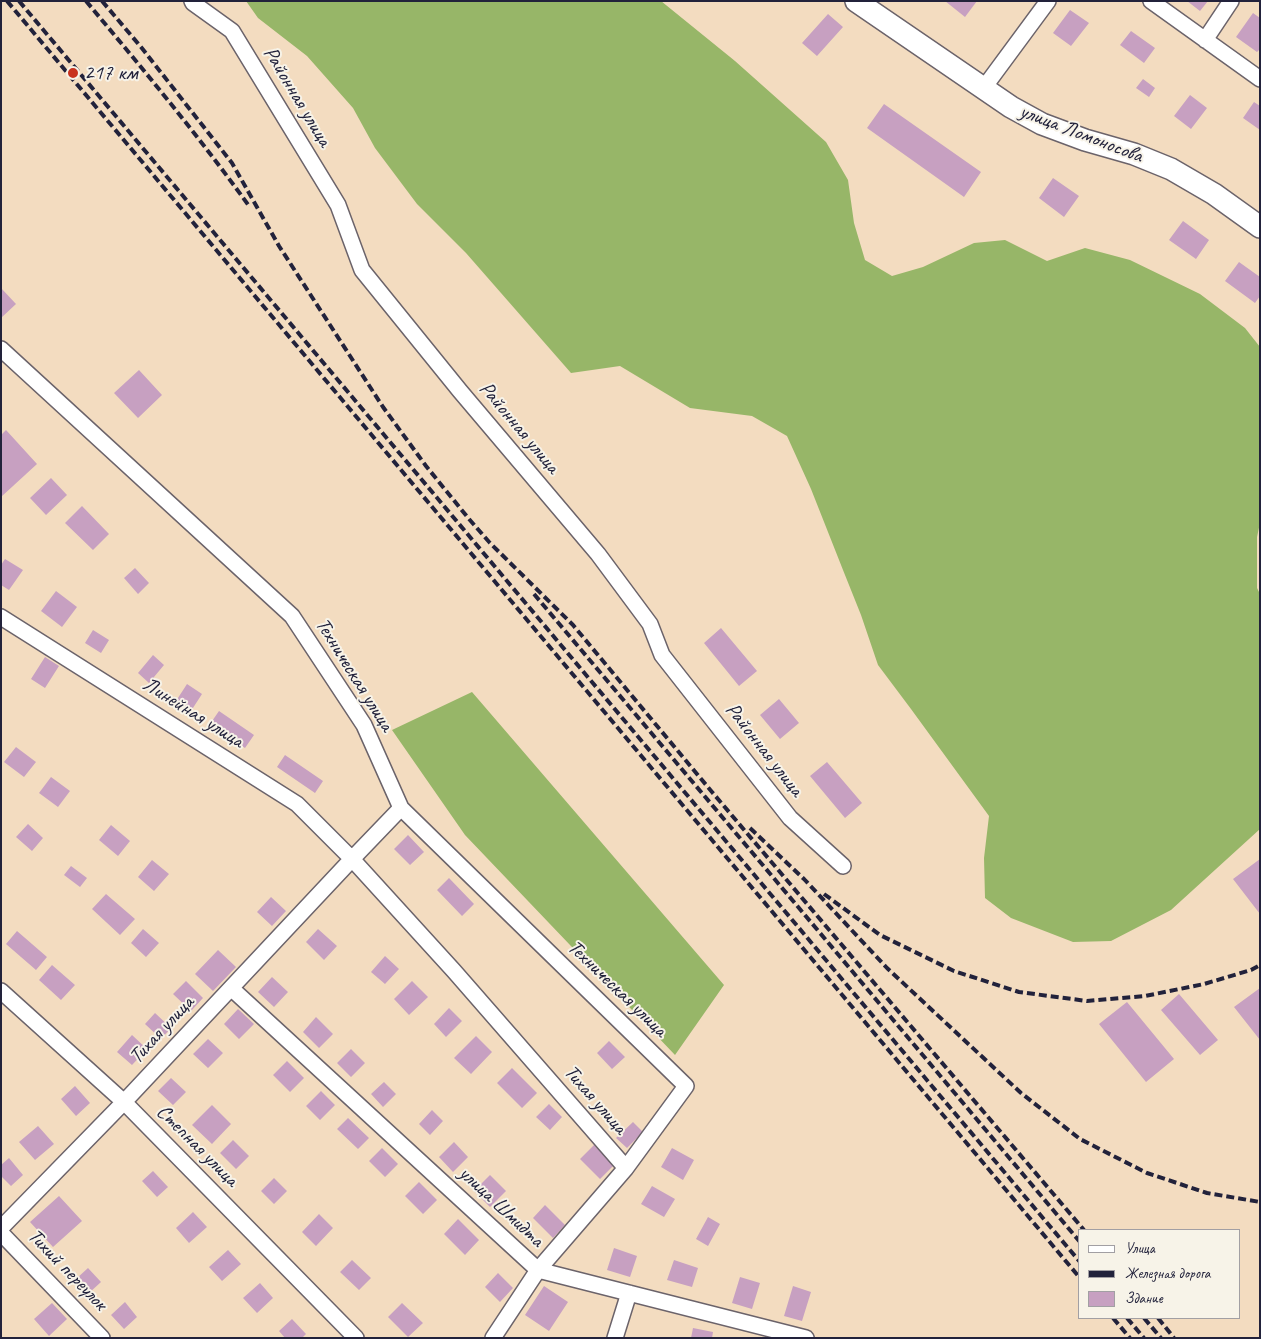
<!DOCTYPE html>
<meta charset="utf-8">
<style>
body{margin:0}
#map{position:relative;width:1261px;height:1339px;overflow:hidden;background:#f3dcc0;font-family:Caveat,sans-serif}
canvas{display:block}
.frame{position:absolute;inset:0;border:2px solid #22223b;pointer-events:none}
.legend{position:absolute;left:1078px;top:1229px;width:162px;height:90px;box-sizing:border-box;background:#f7f3e8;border:1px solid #a29fa3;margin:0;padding:6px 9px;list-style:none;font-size:15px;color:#22223b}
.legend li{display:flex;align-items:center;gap:10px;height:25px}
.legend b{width:25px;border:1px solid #a29fa3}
</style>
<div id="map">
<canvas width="1261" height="1339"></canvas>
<div class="frame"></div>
<ul class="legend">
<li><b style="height:6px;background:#fff"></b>Улица</li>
<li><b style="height:6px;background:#22223b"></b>Железная дорога</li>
<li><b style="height:14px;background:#c7a0c1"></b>Здание</li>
</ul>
</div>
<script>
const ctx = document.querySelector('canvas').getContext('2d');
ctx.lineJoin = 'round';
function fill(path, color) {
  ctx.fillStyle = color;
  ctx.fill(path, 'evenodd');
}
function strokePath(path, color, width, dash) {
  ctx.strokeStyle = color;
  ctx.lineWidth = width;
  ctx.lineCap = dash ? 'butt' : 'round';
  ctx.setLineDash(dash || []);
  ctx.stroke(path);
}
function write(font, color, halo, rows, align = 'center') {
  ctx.font = font + ' Caveat,sans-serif';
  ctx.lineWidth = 4;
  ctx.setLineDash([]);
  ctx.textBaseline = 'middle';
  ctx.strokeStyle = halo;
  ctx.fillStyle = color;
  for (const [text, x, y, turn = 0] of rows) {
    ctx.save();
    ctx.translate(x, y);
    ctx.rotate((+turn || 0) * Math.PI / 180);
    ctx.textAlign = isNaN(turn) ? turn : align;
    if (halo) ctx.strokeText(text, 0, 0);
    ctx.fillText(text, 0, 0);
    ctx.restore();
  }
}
fill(new Path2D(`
 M 246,1 L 661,1 L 735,61 L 826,142 L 848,180 L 854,223 L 865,260 L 892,276 L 923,267 L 974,243 L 1005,240 L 1047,261 L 1085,248 L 1130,260 L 1200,294 L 1245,328 L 1260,347 L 1260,523 L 1257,537 L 1257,588 L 1260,594 L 1260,829 L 1171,910 L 1111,941 L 1073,942 L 1011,918 L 985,898 L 984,858 L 989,816 L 911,709 L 878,665 L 861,615 L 843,570 L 811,489 L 787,436 L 752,416 L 690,408 L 620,366 L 571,373 L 466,253 L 417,204 L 375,148 L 353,108 L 307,56 L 258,18 Z
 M 472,692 L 724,985 L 675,1055 L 465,835 L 392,730 Z`), '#97b668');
fill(new Path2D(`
 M 945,1 L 977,1 L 965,17 Z
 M 1187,1 L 1208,1 L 1200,11 Z
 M 1070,10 L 1089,23 L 1071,46 L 1053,33 Z
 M 1253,13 L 1260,18 L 1260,49 L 1257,52 L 1236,37 Z
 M 828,14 L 843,27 L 817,56 L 802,43 Z
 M 1131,31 L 1155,48 L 1144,63 L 1120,45 Z
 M 1143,79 L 1155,88 L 1149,97 L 1136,88 Z
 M 1190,95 L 1207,108 L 1191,129 L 1174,116 Z
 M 1254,102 L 1260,106 L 1260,130 L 1243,118 Z
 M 884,104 L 981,172 L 964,197 L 867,128 Z
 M 1053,178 L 1079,196 L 1064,217 L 1039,198 Z
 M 1183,221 L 1209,240 L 1196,259 L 1169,240 Z
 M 1239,262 L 1260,277 L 1260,296 L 1255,303 L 1225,281 Z
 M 1,288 L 16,304 L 1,318 Z
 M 139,370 L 162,395 L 138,418 L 114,393 Z
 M 6,430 L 37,464 L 1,497 L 1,435 Z
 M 51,478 L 67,495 L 46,515 L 30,498 Z
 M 82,506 L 109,534 L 93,550 L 65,523 Z
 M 5,559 L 23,570 L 9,590 L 1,585 L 1,565 Z
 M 135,568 L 149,583 L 138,594 L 124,578 Z
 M 56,591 L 77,607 L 62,627 L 41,611 Z
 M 721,628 L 757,671 L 739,686 L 704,643 Z
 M 93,630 L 109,640 L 101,653 L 85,643 Z
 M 153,655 L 164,665 L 149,683 L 138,673 Z
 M 45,657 L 59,666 L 45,688 L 31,679 Z
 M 187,684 L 202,694 L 191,711 L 176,701 Z
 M 779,699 L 799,723 L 780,739 L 760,715 Z
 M 219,711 L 254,735 L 245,748 L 210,724 Z
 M 16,747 L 36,762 L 24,777 L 4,762 Z
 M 285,755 L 323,781 L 315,793 L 277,767 Z
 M 827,762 L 862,803 L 845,818 L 810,776 Z
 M 51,777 L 70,791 L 58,807 L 39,793 Z
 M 28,824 L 43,838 L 32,851 L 16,837 Z
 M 111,825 L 130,841 L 118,856 L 99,840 Z
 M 408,835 L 424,852 L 410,865 L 394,849 Z
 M 1260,859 L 1260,914 L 1233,879 Z
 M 152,860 L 169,874 L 154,891 L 138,877 Z
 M 71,866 L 87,878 L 80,887 L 64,875 Z
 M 449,878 L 474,904 L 462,916 L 437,890 Z
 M 106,894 L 135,919 L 120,935 L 92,909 Z
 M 271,897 L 286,911 L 272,926 L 257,912 Z
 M 143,929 L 159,943 L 146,957 L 131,943 Z
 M 318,929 L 337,946 L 324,960 L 306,942 Z
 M 17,931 L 47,957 L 36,970 L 6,944 Z
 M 218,950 L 236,967 L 213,991 L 195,974 Z
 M 385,956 L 399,969 L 385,984 L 371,972 Z
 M 52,965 L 75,985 L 61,1000 L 39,980 Z
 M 272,977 L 288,992 L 274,1007 L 258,992 Z
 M 186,981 L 203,998 L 191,1011 L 173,994 Z
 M 412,981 L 428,997 L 409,1015 L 394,999 Z
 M 1260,988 L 1260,1040 L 1234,1007 Z
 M 1179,994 L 1218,1040 L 1200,1055 L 1161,1010 Z
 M 1127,1002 L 1174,1059 L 1146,1082 L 1099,1024 Z
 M 449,1008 L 462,1021 L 446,1037 L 434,1024 Z
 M 238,1009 L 254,1024 L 239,1039 L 224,1024 Z
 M 155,1013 L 171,1028 L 161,1039 L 145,1024 Z
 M 316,1017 L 333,1034 L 319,1048 L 303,1032 Z
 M 132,1035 L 147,1049 L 132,1065 L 117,1052 Z
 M 476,1036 L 492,1052 L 471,1074 L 454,1058 Z
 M 208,1039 L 223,1053 L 208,1068 L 193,1054 Z
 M 609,1041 L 625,1057 L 612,1069 L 597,1053 Z
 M 351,1049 L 365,1063 L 351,1077 L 337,1063 Z
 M 287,1061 L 304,1078 L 290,1092 L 273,1075 Z
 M 512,1068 L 537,1093 L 522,1108 L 497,1083 Z
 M 171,1078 L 186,1092 L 173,1105 L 158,1091 Z
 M 384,1082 L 396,1094 L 383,1107 L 371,1094 Z
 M 75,1086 L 90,1103 L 76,1116 L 61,1099 Z
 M 321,1091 L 335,1105 L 320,1120 L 306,1106 Z
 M 549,1104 L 562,1117 L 550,1130 L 536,1117 Z
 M 212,1105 L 231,1124 L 212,1144 L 192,1125 Z
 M 432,1110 L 443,1121 L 430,1135 L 419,1124 Z
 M 348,1118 L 369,1138 L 358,1149 L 337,1129 Z
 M 633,1122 L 643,1132 L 627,1148 L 616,1138 Z
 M 38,1126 L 54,1144 L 35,1160 L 19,1142 Z
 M 233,1140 L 249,1156 L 236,1169 L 220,1153 Z
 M 454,1142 L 468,1157 L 453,1172 L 439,1157 Z
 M 594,1145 L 614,1165 L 600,1179 L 580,1159 Z
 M 382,1148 L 398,1164 L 385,1177 L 369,1161 Z
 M 672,1148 L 694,1160 L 683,1180 L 661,1167 Z
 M 9,1158 L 23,1175 L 11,1186 L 1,1176 L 1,1165 Z
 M 153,1171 L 168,1187 L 157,1197 L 142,1181 Z
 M 490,1175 L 506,1191 L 490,1207 L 474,1191 Z
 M 274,1178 L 287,1191 L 274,1204 L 261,1191 Z
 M 419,1182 L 437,1200 L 423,1214 L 405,1196 Z
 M 652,1186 L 675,1199 L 664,1217 L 641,1204 Z
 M 59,1196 L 82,1221 L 53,1247 L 30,1222 Z
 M 545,1205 L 565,1225 L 553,1238 L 533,1218 Z
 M 193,1212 L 207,1227 L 189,1243 L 176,1228 Z
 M 319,1214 L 333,1228 L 316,1246 L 302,1232 Z
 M 708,1217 L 720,1224 L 708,1246 L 696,1239 Z
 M 458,1219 L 479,1240 L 465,1255 L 444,1234 Z
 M 614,1248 L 637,1256 L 630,1277 L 607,1270 Z
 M 228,1250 L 241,1264 L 222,1281 L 209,1267 Z
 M 352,1260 L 371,1278 L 359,1290 L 340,1272 Z
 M 674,1260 L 698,1268 L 692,1287 L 667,1280 Z
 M 88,1268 L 101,1282 L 89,1293 L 76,1279 Z
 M 498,1273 L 513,1288 L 500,1302 L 485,1287 Z
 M 740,1277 L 760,1283 L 752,1309 L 732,1303 Z
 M 260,1283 L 273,1298 L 257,1313 L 243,1298 Z
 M 544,1286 L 568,1302 L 549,1331 L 525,1315 Z
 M 793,1286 L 811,1292 L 802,1321 L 784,1316 Z
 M 125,1302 L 137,1317 L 124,1329 L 111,1315 Z
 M 52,1303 L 67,1319 L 49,1336 L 34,1319 Z
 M 402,1303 L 423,1323 L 408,1337 L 388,1317 Z
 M 292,1319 L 306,1334 L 302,1338 L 285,1338 L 279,1331 Z
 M 693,1328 L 713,1332 L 712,1338 L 691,1338 Z`), '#c7a0c1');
const street = new Path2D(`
 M 192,1 L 193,3 L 232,31 L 338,205 L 362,270 L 460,391 L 598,554 L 650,624 L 662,655 L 790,818 L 843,866
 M 1151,1 L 1260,79
 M 1205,40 L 1231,1
 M 983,89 L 1048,1
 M 1,349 L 292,616 L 364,725 L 401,808 L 686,1086 L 626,1168 L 538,1270 L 493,1338
 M 1,617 L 297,804 L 352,859 L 454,971 L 626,1168
 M 231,988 L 538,1270 L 806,1338
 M 1,991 L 124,1102 L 356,1338
 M 1,1228 L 124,1102 L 352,859 L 401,808
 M 1,1233 L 102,1338
 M 615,1338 L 629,1293`);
const secondary = new Path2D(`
 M 856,1 L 1011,107 L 1042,124 L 1085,140 L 1134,154 L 1171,169 L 1214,194 L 1260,227`);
strokePath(street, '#6b636a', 18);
strokePath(secondary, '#6b636a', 24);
strokePath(street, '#fff', 15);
strokePath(secondary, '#fff', 21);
strokePath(new Path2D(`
 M 7,1 L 1080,1278
 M 19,1 L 1080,1262
 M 86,1 C 142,68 198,135 249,206
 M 102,1 L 141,47 L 232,163 L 279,246 L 383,407 L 426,466 L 469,519 L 490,543 L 573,625 L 712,792 L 1084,1230
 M 534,594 L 815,927 L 1080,1242
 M 750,828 L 804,879 L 887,968 L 1021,1093 L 1080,1139 L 1147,1173 L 1207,1193 L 1260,1202
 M 824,894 L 880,935 L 954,971 L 1019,992 L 1087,1001 L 1145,996 L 1204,984 L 1251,970 L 1260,965
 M 1113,1318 L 1130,1338
 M 1127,1318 L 1144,1338
 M 1144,1318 L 1161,1338
 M 1158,1318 L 1174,1338`), '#22223b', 4, [8, 4]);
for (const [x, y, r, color] of [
 [73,73,6,"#c8321e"]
]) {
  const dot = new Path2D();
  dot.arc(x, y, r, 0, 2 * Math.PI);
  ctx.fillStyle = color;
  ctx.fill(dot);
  strokePath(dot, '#f7f3e8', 2);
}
write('21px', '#22223b', '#f7f3e8', [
 ["217 км",84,73]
], 'left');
write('21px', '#22223b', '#f7f3e8', [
 ["Районная улица",297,97,59],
 ["улица Ломоносова",1081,134,21],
 ["Районная улица",519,428,50],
 ["Техническая улица",354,675,58],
 ["Линейная улица",193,713,32],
 ["Районная улица",764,750,52],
 ["Техническая улица",617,989,44],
 ["Тихая улица",162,1030,-47],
 ["Тихая улица",595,1100,49],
 ["Степная улица",197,1146,45],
 ["улица Шмидта",501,1207,43],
 ["Тихий переулок",67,1270,46]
]);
</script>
